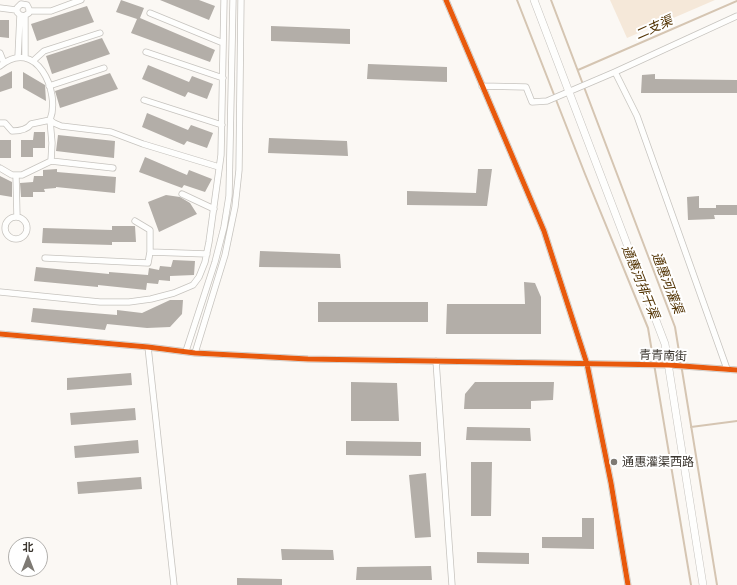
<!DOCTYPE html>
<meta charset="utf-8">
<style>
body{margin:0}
#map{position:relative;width:737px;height:585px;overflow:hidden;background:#fbf8f4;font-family:Literata,"Noto Sans SC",serif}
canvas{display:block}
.north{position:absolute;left:8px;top:537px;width:40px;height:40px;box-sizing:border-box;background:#fff;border:1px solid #b1afac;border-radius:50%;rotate:0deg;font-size:11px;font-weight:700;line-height:16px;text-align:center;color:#3b362f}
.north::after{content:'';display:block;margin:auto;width:14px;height:18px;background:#7e7a74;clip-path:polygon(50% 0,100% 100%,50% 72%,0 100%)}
</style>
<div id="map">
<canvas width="737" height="585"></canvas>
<div class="north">北</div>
</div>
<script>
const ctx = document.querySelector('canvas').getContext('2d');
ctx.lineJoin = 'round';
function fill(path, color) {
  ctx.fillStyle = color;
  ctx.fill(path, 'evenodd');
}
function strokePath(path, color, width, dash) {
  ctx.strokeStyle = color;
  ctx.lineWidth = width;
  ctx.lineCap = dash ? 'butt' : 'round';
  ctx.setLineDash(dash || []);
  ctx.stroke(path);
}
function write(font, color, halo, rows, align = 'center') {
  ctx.font = font + ' Literata,"Noto Sans SC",serif';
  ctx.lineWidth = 4;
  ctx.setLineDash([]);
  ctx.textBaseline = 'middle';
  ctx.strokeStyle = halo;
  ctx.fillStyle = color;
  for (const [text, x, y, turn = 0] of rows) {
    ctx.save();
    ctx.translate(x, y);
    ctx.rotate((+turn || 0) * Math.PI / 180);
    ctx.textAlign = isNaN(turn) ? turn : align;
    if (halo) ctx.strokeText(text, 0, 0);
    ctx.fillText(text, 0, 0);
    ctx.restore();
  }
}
fill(new Path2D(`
 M 610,0 L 715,0 L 627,38 Z`), '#f5e8d9');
strokePath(new Path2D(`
 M 517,0 L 585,174 L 648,328 L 691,585
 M 551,0 L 675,327 L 717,585
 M 578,70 L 737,1
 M 691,427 L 737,421`), '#d5c5b2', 2);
fill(new Path2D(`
 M 121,0 L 144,8 L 140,18 L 215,50 L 210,62 L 131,33 L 137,19 L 116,12 Z
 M 160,0 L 199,0 L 215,6 L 209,20 Z
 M 87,6 L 94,22 L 37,41 L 31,24 Z
 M 0,20 L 9,20 L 9,38 L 0,37 Z
 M 271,26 L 350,29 L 350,44 L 271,41 Z
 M 102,38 L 110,54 L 52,74 L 46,56 Z
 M 368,64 L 447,67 L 447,82 L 367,79 Z
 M 148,65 L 189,82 L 192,76 L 213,84 L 207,99 L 188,92 L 185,97 L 142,79 Z
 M 12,71 L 12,88 L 0,92 L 0,77 Z
 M 23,72 L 45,85 L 46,101 L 23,88 Z
 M 110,73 L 118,89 L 60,108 L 55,91 Z
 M 655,74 L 655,79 L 737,80 L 737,93 L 641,93 L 642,75 Z
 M 147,113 L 188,130 L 191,125 L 213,133 L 207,148 L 187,141 L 184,145 L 142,127 Z
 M 34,132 L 45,132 L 45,148 L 33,148 L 33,157 L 21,157 L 21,140 L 33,140 Z
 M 58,135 L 115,141 L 114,158 L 56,151 Z
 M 269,138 L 347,141 L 348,156 L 268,153 Z
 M 0,140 L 11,140 L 11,158 L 0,158 Z
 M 145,157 L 187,175 L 189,170 L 212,179 L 205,192 L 184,185 L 182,188 L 139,172 Z
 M 57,169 L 57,172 L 116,177 L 115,193 L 56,187 L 56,188 L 44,189 L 45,192 L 33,192 L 33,197 L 21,197 L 20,183 L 33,182 L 34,176 L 43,176 L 43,170 Z
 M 478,169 L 492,169 L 487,206 L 407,205 L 407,191 L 476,193 Z
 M 0,176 L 12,182 L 12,197 L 0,195 Z
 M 166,195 L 180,197 L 190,203 L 197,214 L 159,232 L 148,202 Z
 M 699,196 L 699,208 L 716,208 L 716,205 L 737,205 L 737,215 L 714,215 L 715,219 L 688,220 L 687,197 Z
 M 112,226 L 135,226 L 136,242 L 112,242 L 112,245 L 42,243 L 43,228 L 112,230 Z
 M 260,251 L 340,254 L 341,268 L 259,267 Z
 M 173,260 L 195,261 L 194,275 L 170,276 L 170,281 L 159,280 L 158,284 L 147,283 L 146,290 L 98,285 L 98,287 L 34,281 L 36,267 L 109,274 L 109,272 L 148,275 L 149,268 L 159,270 L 160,266 L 171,267 Z
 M 524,282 L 535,283 L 541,297 L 541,334 L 446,334 L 447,304 L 525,304 Z
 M 170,300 L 183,300 L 182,314 L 170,327 L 147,328 L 107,324 L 105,330 L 31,322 L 33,308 L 117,315 L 117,310 L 142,313 Z
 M 318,302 L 428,302 L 428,322 L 318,322 Z
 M 131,373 L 132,385 L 67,390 L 67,378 Z
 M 351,382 L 397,383 L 399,421 L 351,421 Z
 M 475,382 L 554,382 L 553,400 L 531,401 L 531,409 L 464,409 L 465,394 Z
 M 135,408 L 136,420 L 71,425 L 70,413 Z
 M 467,427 L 530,428 L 531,441 L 466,440 Z
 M 138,440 L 139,453 L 75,458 L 74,446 Z
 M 346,441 L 421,442 L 421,456 L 346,455 Z
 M 471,462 L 492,462 L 491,516 L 471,516 Z
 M 426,473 L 431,537 L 415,538 L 409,475 Z
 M 141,477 L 142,489 L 78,494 L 77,482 Z
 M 582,518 L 594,518 L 594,549 L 542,548 L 542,537 L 582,537 Z
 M 281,549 L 333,550 L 334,560 L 282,560 Z
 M 477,552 L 529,553 L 529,564 L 477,563 Z
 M 431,566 L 432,580 L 356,580 L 357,567 Z
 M 237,578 L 282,579 L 282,585 L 237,585 Z`), '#b3aea8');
const minor = new Path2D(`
 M 446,0 L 544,231 L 587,364 L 611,483 L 628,585
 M 0,8 L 16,10
 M 29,11 L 51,11 L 81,0
 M 150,13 L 223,43
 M 146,52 L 223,78
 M 0,53 L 4,63
 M 18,57 L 20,15 L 17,12 L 17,8 L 21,4 L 27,5 L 29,9 L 29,13 L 24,16 L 20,15
 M 25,57 L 25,16
 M 33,61 L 44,51 L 100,33
 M 0,66 C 36,36 61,92 50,120 L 31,124 C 27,130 18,131 12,131 L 5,123 L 0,123
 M 615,72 L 637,116 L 727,369
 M 49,86 L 104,68
 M 482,86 L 526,87 L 532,102 L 547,101 L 615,72 L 737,16
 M 144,100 L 222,125
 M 50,120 L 54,123 L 61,126 L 111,132 L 143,144 L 219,167
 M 51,161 L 113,168
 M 0,168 L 12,175 L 22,175 L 51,161 L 52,143 L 50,120
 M 16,175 L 17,217
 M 182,194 L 214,209
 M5 228a11 11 0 1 1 22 0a11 11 0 1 1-22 0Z
 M 135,221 L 150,230 L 150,252
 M 45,258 L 148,263 L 150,252 L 207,254
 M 0,292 L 100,302 L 129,302 L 151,299 L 174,293 L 193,285 L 199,277 L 205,262 L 209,242 L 221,155 L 224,0
 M 0,334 L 148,347 L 195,353 L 308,359 L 669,365 L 737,370
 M 148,347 L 174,585
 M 186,351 L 215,262 L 224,227 L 229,196 L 233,0
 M 195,353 L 225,255 L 235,207 L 239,170 L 241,0
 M 436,361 L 452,585`);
const tertiary = new Path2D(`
 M 534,0 L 665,344 L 703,585`);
strokePath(minor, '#c6c3be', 7);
strokePath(tertiary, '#c6c3be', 8);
strokePath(minor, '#fefefd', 5.5);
strokePath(tertiary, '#fefefd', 7);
strokePath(new Path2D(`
 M 446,0 L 544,231 L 587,364 L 611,483 L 628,585
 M 0,334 L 148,347 L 195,353 L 308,359 L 669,365 L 737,370`), '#e8590c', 5);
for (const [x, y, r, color] of [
 [614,462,4,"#7e7a74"]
]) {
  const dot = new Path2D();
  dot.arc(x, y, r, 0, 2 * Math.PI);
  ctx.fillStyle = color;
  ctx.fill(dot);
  strokePath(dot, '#fff', 1.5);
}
write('12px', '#3b362f', '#fff', [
 ["青青南街",663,356,2]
]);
write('12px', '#3b362f', '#fff', [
 ["通惠灌渠西路",622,462]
], 'left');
write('italic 13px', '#543505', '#fff', [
 ["二支渠",654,28,-24],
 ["通惠河排干渠",640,282,68],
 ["通惠河灌渠",667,283,69]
]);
</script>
